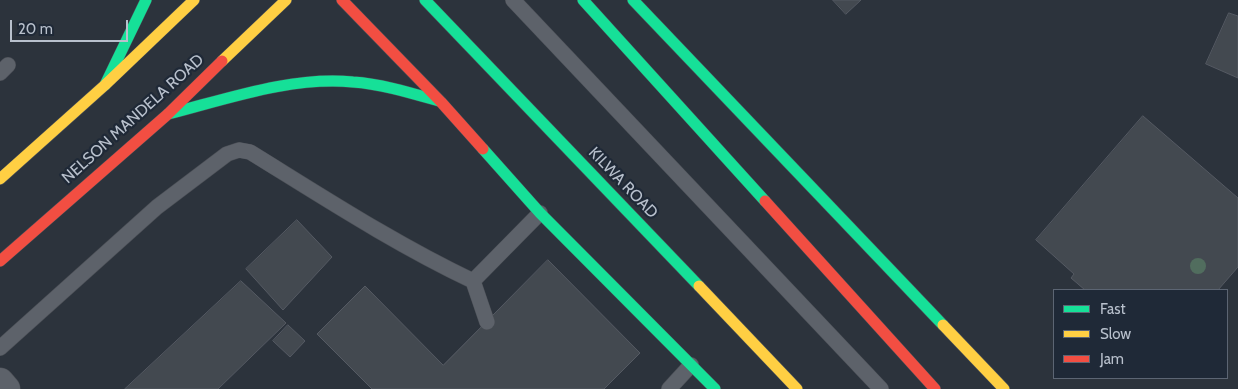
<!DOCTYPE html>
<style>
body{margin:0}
#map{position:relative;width:1238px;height:389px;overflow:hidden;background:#2c333c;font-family:Cabin,sans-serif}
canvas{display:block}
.legend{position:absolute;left:1053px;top:289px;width:175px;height:90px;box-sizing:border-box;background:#1f2937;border:1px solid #5c6573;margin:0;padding:6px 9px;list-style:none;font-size:15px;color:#b8c0cc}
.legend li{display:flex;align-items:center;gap:10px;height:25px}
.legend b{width:25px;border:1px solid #5c6573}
.scale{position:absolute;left:10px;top:20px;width:118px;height:22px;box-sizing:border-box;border:2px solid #b8c0cc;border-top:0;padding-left:6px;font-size:15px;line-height:18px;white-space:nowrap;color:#b8c0cc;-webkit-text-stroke:4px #1f2937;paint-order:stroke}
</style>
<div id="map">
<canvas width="1238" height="389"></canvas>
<ul class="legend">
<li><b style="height:6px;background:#16e098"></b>Fast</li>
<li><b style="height:6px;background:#ffcf43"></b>Slow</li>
<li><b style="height:6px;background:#f24e42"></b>Jam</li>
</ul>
<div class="scale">20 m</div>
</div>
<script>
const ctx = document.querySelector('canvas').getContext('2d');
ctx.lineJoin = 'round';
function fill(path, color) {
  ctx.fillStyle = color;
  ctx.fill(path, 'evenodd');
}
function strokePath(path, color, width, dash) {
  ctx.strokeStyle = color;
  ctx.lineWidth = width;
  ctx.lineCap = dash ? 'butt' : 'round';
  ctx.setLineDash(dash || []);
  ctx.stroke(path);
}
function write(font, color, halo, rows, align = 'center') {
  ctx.font = font + ' Cabin,sans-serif';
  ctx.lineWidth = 4.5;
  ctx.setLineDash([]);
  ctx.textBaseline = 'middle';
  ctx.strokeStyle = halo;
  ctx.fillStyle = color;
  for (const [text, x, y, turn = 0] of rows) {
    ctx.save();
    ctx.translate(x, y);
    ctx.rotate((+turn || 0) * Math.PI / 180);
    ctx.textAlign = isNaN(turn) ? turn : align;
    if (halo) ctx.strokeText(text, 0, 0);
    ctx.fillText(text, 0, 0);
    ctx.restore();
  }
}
const building = new Path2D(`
 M 833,0 L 861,0 L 846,14 Z
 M 1229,13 L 1238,16 L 1238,78 L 1206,64 Z
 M 1143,116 L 1238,198 L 1238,267 L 1218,290 L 1085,290 L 1071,278 L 1074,274 L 1036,240 Z
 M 297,220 L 332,257 L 283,310 L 246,269 Z
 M 548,260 L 640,353 L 604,389 L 372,389 L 317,334 L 365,286 L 443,365 Z
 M 241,281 L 286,323 L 218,389 L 125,389 Z
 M 288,325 L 305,341 L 290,357 L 273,341 Z`);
fill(building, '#434950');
strokePath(building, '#555a63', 1);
const lane = new Path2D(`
 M 513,0 L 881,389
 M 0,73 L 8,65
 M 473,281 L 487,322
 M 0,348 L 157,207 L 227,154 L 239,150 L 250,152 C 323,197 395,244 473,281 L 540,213
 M 669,389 L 691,365`);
const street = new Path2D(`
 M 0,382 L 6,389`);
const fast = new Path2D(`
 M 425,0 L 699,286
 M 583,0 L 765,201
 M 633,0 L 943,325
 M 105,85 L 146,0
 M 168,114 C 227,99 291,76 353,82 C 382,84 411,93 439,101
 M 483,149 L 540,213 L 715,389`);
const slow = new Path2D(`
 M 222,61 L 286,0
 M 0,179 L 105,85 L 194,0
 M 699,286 L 797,389
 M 943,325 L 1004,389`);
const jam = new Path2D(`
 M 342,0 L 441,102 L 483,149
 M 765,201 L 935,389
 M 0,261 L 168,114 L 222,61`);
strokePath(lane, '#4b4f56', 16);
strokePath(street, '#4b4f56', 29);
strokePath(fast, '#4a5058', 12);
strokePath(slow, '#4a5058', 12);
strokePath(jam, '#4a5058', 12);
strokePath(lane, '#5d626a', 15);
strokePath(street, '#5d626a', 28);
strokePath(fast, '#16e098', 11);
strokePath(slow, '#ffcf43', 11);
strokePath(jam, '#f24e42', 11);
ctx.fillStyle = '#516d5e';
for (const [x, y] of [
 [1198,266]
]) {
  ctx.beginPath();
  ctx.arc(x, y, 8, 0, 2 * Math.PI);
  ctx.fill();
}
write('16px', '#b8c0cc', '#1f2937', [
 ["NELSON MANDELA ROAD",133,119,-42],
 ["KILWA ROAD",623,183,46]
]);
</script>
